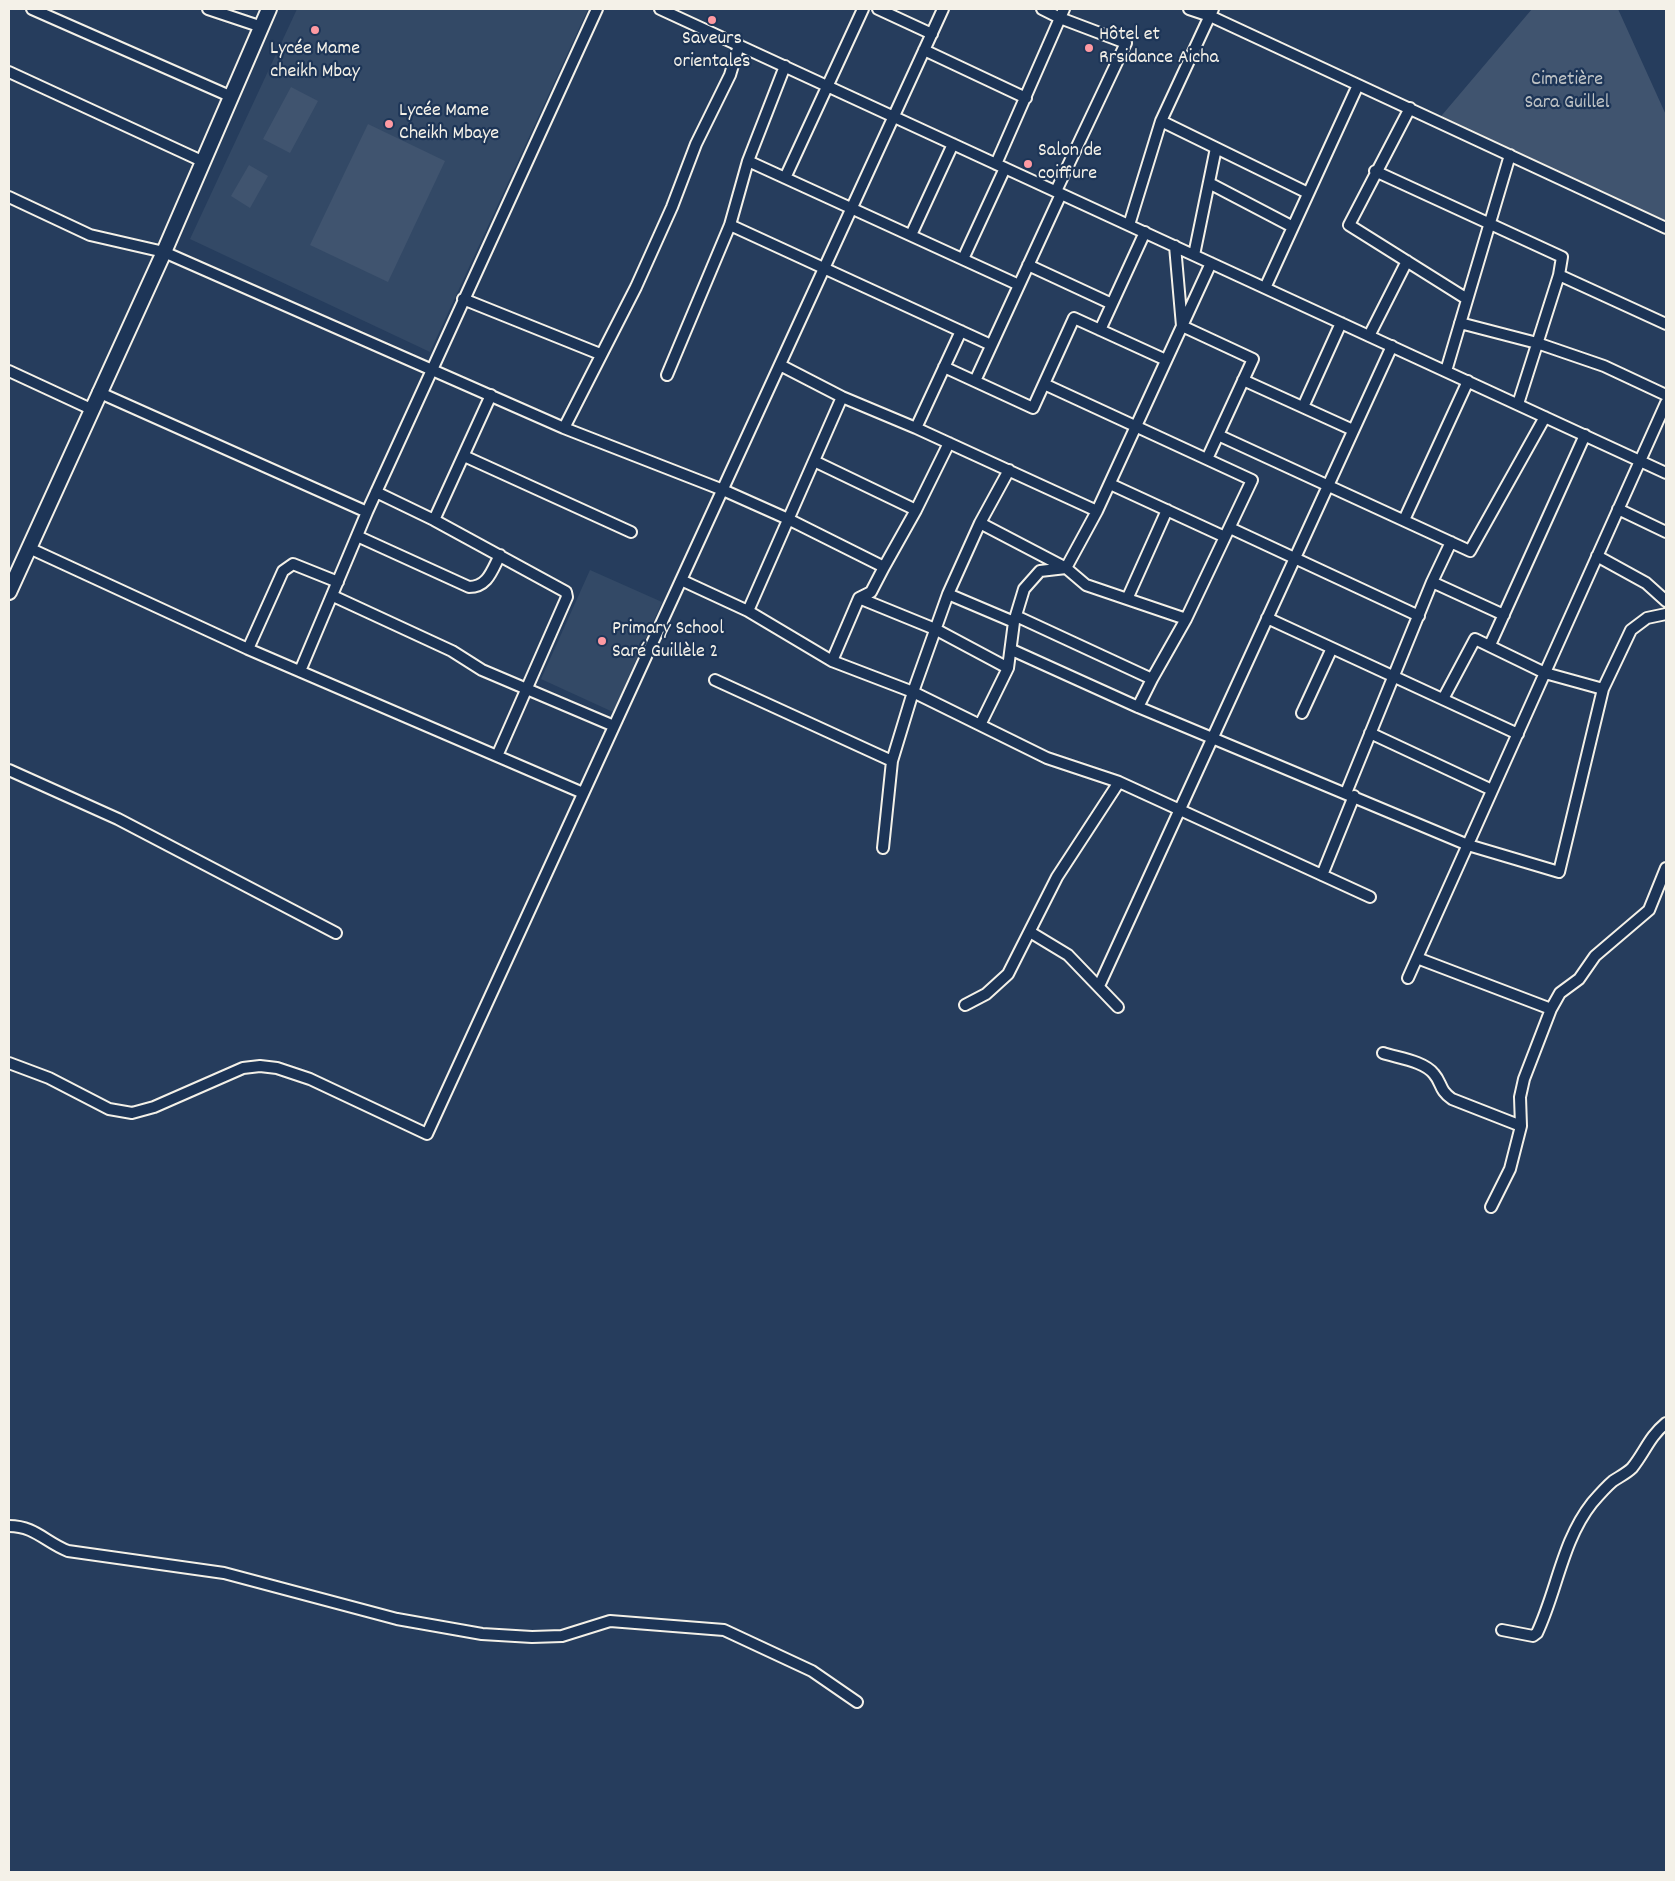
<!DOCTYPE html>
<meta charset="utf-8">
<style>
body{margin:0}
#map{position:relative;width:1675px;height:1881px;overflow:hidden;background:#263d5d;font-family:Dekko,sans-serif}
canvas{display:block}
.frame{position:absolute;inset:0;border:10px solid #f4f1e8;pointer-events:none}
</style>
<div id="map">
<canvas width="1675" height="1881"></canvas>
<div class="frame"></div>
</div>
<script>
const ctx = document.querySelector('canvas').getContext('2d');
ctx.lineJoin = 'round';
function fill(path, color) {
  ctx.fillStyle = color;
  ctx.fill(path, 'evenodd');
}
function strokePath(path, color, width, dash) {
  ctx.strokeStyle = color;
  ctx.lineWidth = width;
  ctx.lineCap = dash ? 'butt' : 'round';
  ctx.setLineDash(dash || []);
  ctx.stroke(path);
}
function write(font, color, halo, rows, align = 'center') {
  ctx.font = font + ' Dekko,sans-serif';
  ctx.lineWidth = 4.5;
  ctx.setLineDash([]);
  ctx.textBaseline = 'middle';
  ctx.strokeStyle = halo;
  ctx.fillStyle = color;
  for (const [text, x, y, turn = 0] of rows) {
    ctx.save();
    ctx.translate(x, y);
    ctx.rotate((+turn || 0) * Math.PI / 180);
    ctx.textAlign = isNaN(turn) ? turn : align;
    if (halo) ctx.strokeText(text, 0, 0);
    ctx.fillText(text, 0, 0);
    ctx.restore();
  }
}
fill(new Path2D(`
 M 297,9 L 588,9 L 430,352 L 190,239 Z
 M 590,570 L 662,602 L 613,712 L 541,679 Z`), '#334966');
fill(new Path2D(`
 M 1532,9 L 1618,9 L 1666,115 L 1666,228 L 1437,121 Z
 M 291,87 L 318,101 L 290,153 L 263,139 Z
 M 368,124 L 445,161 L 388,282 L 310,245 Z
 M 249,165 L 268,176 L 250,208 L 231,196 Z`), '#40546f');
const minor = new Path2D(`
 M 32,9 L 232,97
 M 208,9 L 262,27
 M 660,9 L 1666,473
 M 878,9 L 932,34
 M 1042,9 L 1060,18 L 1126,43 L 1056,191
 M 1189,9 L 1210,16 L 1666,228
 M 924,50 L 1026,98
 M 9,72 L 204,162
 M 1410,108 L 1349,225 L 1467,299
 M 1161,121 L 1308,193
 M 748,161 L 1019,285
 M 996,164 L 1064,9
 M 1375,171 L 1562,257 L 1559,275 L 1518,404
 M 785,178 L 863,9
 M 1209,183 L 1293,227
 M 9,197 L 90,235 L 164,252 L 564,428 L 723,490 L 788,519 L 884,567 L 916,510 L 949,443
 M 730,225 L 991,345
 M 1129,225 L 1161,121 L 1213,9
 M 911,235 L 953,144
 M 1175,246 L 1182,326 L 1253,359 L 1207,459
 M 1194,255 L 1216,148
 M 963,259 L 1005,168
 M 1028,265 L 1112,304
 M 1559,275 L 1666,324
 M 1265,288 L 1358,85
 M 463,299 L 600,354
 M 1460,323 L 1537,343 L 1604,366 L 1666,395
 M 1100,330 L 1145,232
 M 1369,336 L 1407,261
 M 780,365 L 842,397 L 916,428 L 1097,511
 M 944,367 L 1033,408 L 1074,318 L 1166,360
 M 9,371 L 91,409
 M 1446,371 L 1510,155
 M 667,375 L 730,225 L 748,161 L 785,66
 M 1243,380 L 1353,430
 M 975,381 L 1061,194
 M 1044,384 L 1252,480 L 1186,619 L 1152,679 L 1138,707
 M 98,392 L 367,512
 M 1303,407 L 1341,323
 M 564,428 L 636,287 L 672,207 L 696,144 L 730,75 L 739,45
 M 916,428 L 961,331
 M 1218,435 L 1470,551 L 1545,417
 M 464,456 L 631,532
 M 814,461 L 916,510
 M 1110,484 L 1225,537
 M 376,492 L 434,520 L 566,592 L 567,597 L 497,756
 M 1618,509 L 1666,532
 M 434,520 L 491,395
 M 1404,520 L 1468,381
 M 980,523 L 1066,568 L 1086,585 L 1186,619
 M 1230,528 L 1419,616
 M 357,536 L 469,587 C 488,587 492,570 500,555
 M 29,548 L 248,649 L 583,793
 M 1597,556 L 1646,583 L 1666,601
 M 681,580 L 748,611 L 832,661 L 913,692 L 1047,758 L 1119,782 L 1370,897
 M 1432,582 L 1504,615
 M 948,594 L 1014,622
 M 333,596 L 452,651 L 482,670 L 614,726
 M 1128,597 L 1167,510
 M 859,598 L 935,629 L 1008,668
 M 748,611 L 842,397
 M 1016,616 L 1152,679
 M 1267,618 L 1518,734
 M 1490,645 L 1585,435
 M 248,649 L 283,571 L 293,564 L 338,582
 M 1012,650 L 1138,707 L 1468,845 L 1559,872 L 1603,689 L 1631,630 L 1647,618 L 1666,614
 M 832,661 L 859,598 L 871,592 L 884,567
 M 300,671 L 367,512 L 597,9
 M 715,680 L 892,761
 M 1443,699 L 1475,639 L 1545,673 L 1603,689
 M 1302,713 L 1332,648
 M 980,725 L 1008,668 L 1014,622 L 1024,589 L 1040,571 L 1066,568 L 1097,511 L 1211,263
 M 1370,733 L 1492,790
 M 9,770 L 118,819 L 336,933
 M 1346,793 L 1432,582 L 1451,542
 M 883,848 L 892,761 L 913,692 L 948,594 L 980,523 L 1009,470
 M 1322,875 L 1354,796
 M 1030,932 L 1068,955 L 1118,1007
 M 1417,958 L 1551,1009 L 1524,1079 L 1520,1097 L 1521,1126 L 1510,1169 L 1491,1207
 M 1408,978 L 1666,403
 M 1099,986 L 1392,346
 M 965,1005 L 986,994 L 1008,974 L 1057,877 L 1119,782
 M 1551,1009 L 1560,993 L 1579,979 L 1595,956 L 1649,910 L 1666,868
 M 1383,1053 C 1398,1058 1424,1061 1434,1074 C 1442,1083 1439,1090 1452,1099 L 1521,1126
 M 9,1063 L 49,1078 L 109,1109 L 132,1113 L 154,1107 L 243,1068 L 260,1066 L 277,1068 L 310,1079 L 427,1134 L 943,9
 M 9,1526 C 35,1526 45,1542 68,1551 L 224,1573 L 397,1619 L 482,1634 L 532,1637 L 562,1636 L 610,1621 L 724,1630 L 812,1671 L 857,1702
 M 1502,1630 L 1533,1636 L 1537,1633 C 1557,1591 1562,1541 1592,1503 C 1598,1496 1606,1487 1613,1481 C 1619,1477 1627,1473 1632,1468 C 1645,1452 1649,1437 1666,1423`);
const secondary = new Path2D(`
 M 9,592 L 164,252 L 269,9`);
strokePath(minor, '#f4f1e8', 14);
strokePath(secondary, '#f4f1e8', 18);
strokePath(minor, '#1d3557', 10);
strokePath(secondary, '#1d3557', 14);
for (const [x, y, r, color] of [
 [712,20,5,"#ff9aa2"],
 [315,30,5,"#ff9aa2"],
 [1089,48,5,"#ff9aa2"],
 [389,124,5,"#ff9aa2"],
 [1028,164,5,"#ff9aa2"],
 [602,641,5,"#ff9aa2"]
]) {
  const dot = new Path2D();
  dot.arc(x, y, r, 0, 2 * Math.PI);
  ctx.fillStyle = color;
  ctx.fill(dot);
  strokePath(dot, '#1d3557', 2);
}
write('20px', '#f4f1e8', '#1d3557', [
 ["Hôtel et",1099,36],
 ["Rrsidance Aicha",1099,59],
 ["Saveurs",712,40,"center"],
 ["orientales",712,63,"center"],
 ["Lycée Mame",315,50,"center"],
 ["cheikh Mbay",315,73,"center"],
 ["Lycée Mame",399,112],
 ["Cheikh Mbaye",399,135],
 ["Salon de",1038,152],
 ["coiffure",1038,175],
 ["Primary School",612,630],
 ["Saré Guillèle 2",612,653]
], 'left');
write('20px', '#bec2c4', '#1d3557', [
 ["Cimetière",1567,81],
 ["Sara Guillel",1567,104]
]);
</script>
